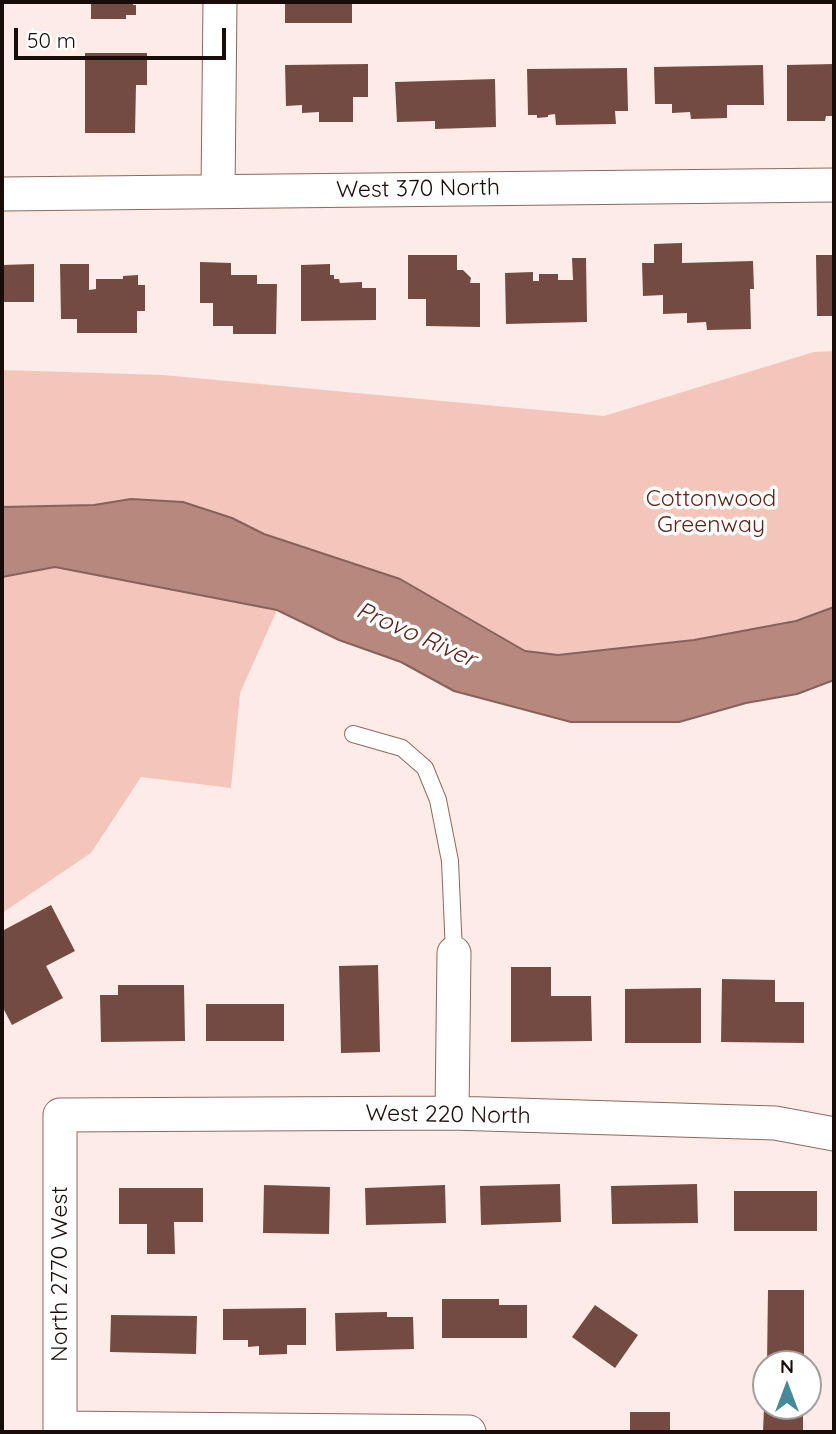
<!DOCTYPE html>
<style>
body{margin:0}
#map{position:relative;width:836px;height:1434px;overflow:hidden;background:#fcebe7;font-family:Quicksand,sans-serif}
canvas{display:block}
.frame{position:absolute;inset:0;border:4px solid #180b08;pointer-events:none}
.north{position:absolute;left:752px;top:1350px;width:70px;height:70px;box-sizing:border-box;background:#fff;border:2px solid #a39d9c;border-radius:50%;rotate:0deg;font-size:19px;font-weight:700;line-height:28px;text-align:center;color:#180b08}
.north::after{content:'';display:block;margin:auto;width:24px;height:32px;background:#468998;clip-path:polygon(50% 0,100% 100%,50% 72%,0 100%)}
.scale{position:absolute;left:14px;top:28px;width:212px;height:32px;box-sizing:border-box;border:4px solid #180b08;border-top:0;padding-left:9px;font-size:21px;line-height:24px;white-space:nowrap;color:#180b08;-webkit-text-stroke:5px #fff;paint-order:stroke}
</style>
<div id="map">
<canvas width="836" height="1434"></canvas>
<div class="frame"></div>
<div class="north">N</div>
<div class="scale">50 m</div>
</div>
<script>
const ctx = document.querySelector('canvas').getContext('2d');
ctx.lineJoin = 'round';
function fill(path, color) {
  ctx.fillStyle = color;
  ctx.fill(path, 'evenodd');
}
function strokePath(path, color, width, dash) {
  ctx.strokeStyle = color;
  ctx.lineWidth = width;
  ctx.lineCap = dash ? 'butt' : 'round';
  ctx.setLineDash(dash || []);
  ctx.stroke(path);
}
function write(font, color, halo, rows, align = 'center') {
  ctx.font = font + ' Quicksand,sans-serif';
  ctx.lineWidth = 7;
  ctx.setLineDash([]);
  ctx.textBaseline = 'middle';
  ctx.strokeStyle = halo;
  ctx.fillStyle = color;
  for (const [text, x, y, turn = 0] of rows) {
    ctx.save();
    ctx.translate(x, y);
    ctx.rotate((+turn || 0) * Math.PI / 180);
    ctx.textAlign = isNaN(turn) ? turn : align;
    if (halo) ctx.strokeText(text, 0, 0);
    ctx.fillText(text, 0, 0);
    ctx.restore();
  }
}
fill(new Path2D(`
 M 834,351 L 834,607 L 796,621 L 694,640 L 558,655 L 525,651 L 400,579 L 264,534 L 232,518 L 183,502 L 131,499 L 94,505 L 2,507 L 2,370 L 163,375 L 604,416 L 814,352 Z
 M 55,567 L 277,610 L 240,693 L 231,788 L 141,777 L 91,853 L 2,913 L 2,577 Z`), '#f4c6bb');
const water = new Path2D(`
 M 131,499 L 183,502 L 232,518 L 264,534 L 400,579 L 525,651 L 558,655 L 694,640 L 796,621 L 834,607 L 834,680 L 797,694 L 746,703 L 679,722 L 571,722 L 454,691 L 401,662 L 339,640 L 277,610 L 55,567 L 2,577 L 2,507 L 94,505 Z`);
fill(water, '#b6887e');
strokePath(water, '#87625b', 2);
fill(new Path2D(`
 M 91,2 L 133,2 L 133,5 L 136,5 L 136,15 L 126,15 L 126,19 L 91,19 Z
 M 285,2 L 352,2 L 352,23 L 285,23 Z
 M 85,53 L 147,53 L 147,85 L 136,85 L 135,133 L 85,133 Z
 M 368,64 L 368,97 L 353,97 L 353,122 L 319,122 L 319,112 L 302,113 L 302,105 L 286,106 L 285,65 Z
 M 834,64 L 834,116 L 826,116 L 825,121 L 787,121 L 787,65 Z
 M 763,65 L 764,105 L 727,105 L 727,118 L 691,119 L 690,112 L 672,113 L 672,104 L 655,104 L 654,67 Z
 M 627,68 L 628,111 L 615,111 L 616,124 L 556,125 L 555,114 L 548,115 L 548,117 L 537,118 L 537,115 L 528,115 L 527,69 Z
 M 495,79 L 496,127 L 435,129 L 435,121 L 397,122 L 395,82 Z
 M 682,243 L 682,263 L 753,261 L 754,289 L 750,289 L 751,329 L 707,330 L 706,322 L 687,323 L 687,313 L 663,314 L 663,295 L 643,296 L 642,263 L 654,263 L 654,244 Z
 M 408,255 L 457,255 L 457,270 L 463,270 L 471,278 L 470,283 L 480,283 L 480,327 L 426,326 L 426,299 L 408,299 Z
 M 816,255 L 834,255 L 834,316 L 817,316 Z
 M 572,258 L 586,258 L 587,322 L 506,324 L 505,273 L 533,272 L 533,281 L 539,281 L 539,274 L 558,274 L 558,280 L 573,280 Z
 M 200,262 L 231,263 L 231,275 L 257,275 L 257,284 L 277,284 L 276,334 L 233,334 L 233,326 L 213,326 L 213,303 L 200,303 Z
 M 34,264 L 34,302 L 2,302 L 2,265 Z
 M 60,264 L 89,264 L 89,290 L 96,289 L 96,279 L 123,279 L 123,276 L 138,275 L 138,285 L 145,285 L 145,311 L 137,311 L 137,333 L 77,333 L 77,319 L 61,319 Z
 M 330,264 L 330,275 L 334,275 L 334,279 L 339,279 L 340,283 L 362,282 L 362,288 L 376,288 L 376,320 L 301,321 L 301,265 Z
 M 51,905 L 75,951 L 46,966 L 63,998 L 12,1025 L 2,1006 L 2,931 Z
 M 378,965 L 380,1052 L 341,1053 L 339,966 Z
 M 511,967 L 551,967 L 551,996 L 591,996 L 592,1041 L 511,1042 Z
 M 722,979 L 775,980 L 775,1002 L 804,1002 L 804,1043 L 721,1042 Z
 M 118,985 L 184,985 L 185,1041 L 101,1042 L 100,995 L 118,995 Z
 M 701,988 L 701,1043 L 625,1043 L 625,989 Z
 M 206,1004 L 284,1004 L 284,1041 L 206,1041 Z
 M 560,1184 L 561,1222 L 481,1225 L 480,1186 Z
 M 697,1184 L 698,1223 L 612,1224 L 611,1186 Z
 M 264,1185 L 330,1187 L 329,1234 L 263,1233 Z
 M 445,1185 L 446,1223 L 366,1225 L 365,1188 Z
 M 119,1188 L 203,1188 L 203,1222 L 174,1222 L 175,1254 L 147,1254 L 147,1224 L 119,1224 Z
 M 734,1191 L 817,1191 L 817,1231 L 734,1231 Z
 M 768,1290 L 804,1290 L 804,1364 L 767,1364 Z
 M 442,1299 L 499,1299 L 499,1305 L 527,1305 L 527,1338 L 442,1338 Z
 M 595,1305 L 638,1335 L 615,1368 L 572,1337 Z
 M 306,1308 L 306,1345 L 287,1345 L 287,1354 L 259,1355 L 259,1346 L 248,1347 L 248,1340 L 223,1340 L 223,1309 Z
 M 387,1312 L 387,1317 L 413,1317 L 414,1349 L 336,1351 L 335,1313 Z
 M 111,1315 L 197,1316 L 196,1354 L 110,1352 Z
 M 764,1408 L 803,1408 L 803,1432 L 763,1432 Z
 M 630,1412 L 670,1412 L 670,1432 L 630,1432 Z`), '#744b42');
const service = new Path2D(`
 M 353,734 L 402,748 L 425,768 L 438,800 L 450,861 L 454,953`);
const minor = new Path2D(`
 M 218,191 L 220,2
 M 2,194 L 834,185
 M 452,1113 L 454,953
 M 60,1428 L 469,1432
 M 60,1432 L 60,1115 L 452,1113 L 775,1123 L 834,1134`);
strokePath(service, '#8d6960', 18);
strokePath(minor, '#8d6960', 35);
strokePath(service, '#fff', 16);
strokePath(minor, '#fff', 33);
write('23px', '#180b08', '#fff', [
 ["West 370 North",418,189,-1],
 ["West 220 North",448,1115,1],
 ["North 2770 West",60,1274,-90]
]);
write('23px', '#5e2317', '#fff', [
 ["Cottonwood",711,499],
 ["Greenway",711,525]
]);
write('italic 24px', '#5b2115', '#fff', [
 ["Provo River",416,635,24]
]);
</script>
